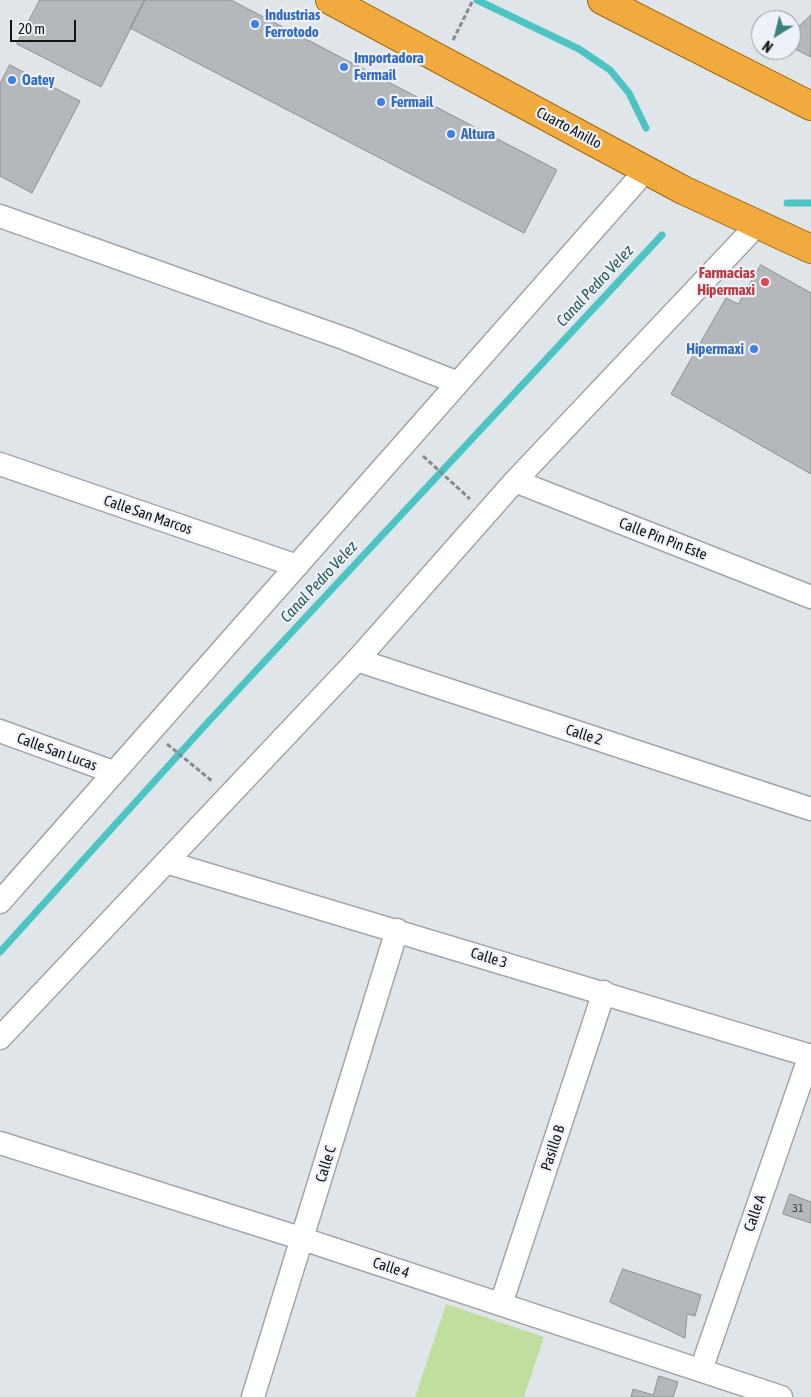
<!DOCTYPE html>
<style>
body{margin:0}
#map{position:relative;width:811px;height:1397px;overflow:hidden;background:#e0e5ea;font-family:"Asap Condensed",sans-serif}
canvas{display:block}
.north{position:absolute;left:751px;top:10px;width:50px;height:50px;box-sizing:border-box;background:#eef2f8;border:1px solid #96999d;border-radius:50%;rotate:216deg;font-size:14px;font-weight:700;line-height:20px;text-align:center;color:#111314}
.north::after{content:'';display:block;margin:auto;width:18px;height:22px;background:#3b837f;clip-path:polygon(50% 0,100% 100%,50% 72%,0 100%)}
.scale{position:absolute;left:10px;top:20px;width:66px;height:22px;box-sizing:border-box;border:2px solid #111314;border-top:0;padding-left:6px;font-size:15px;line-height:18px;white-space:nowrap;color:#111314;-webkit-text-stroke:4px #eef2f8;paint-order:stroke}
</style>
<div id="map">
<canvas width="811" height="1397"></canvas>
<div class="north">N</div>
<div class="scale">20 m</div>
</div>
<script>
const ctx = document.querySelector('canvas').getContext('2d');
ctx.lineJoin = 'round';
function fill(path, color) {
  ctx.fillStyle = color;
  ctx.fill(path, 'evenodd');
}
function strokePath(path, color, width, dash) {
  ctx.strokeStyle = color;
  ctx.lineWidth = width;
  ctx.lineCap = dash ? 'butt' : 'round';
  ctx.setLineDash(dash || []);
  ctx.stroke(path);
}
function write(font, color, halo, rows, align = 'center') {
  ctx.font = font + ' "Asap Condensed",sans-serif';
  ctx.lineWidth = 4.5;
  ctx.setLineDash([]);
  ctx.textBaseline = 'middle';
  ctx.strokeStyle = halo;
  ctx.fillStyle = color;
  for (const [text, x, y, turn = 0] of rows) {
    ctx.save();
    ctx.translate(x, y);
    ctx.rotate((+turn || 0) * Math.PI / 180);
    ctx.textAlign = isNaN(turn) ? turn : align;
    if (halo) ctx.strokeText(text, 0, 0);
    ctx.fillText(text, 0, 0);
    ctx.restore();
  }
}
fill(new Path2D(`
 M 446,1304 L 544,1337 L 524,1397 L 415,1397 Z`), '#c0df9e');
strokePath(new Path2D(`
 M 477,0 L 579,49 L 610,70 L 629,93 L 646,128
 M 787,203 L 811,203
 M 0,952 L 209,721 L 662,235`), '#4dc4c4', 7);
const building = new Path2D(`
 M 40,0 L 145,0 L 101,87 L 17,44 Z
 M 145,0 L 231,0 L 557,170 L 524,233 L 130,28 Z
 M 811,15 L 811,57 L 791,47 L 791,34 Z
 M 10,65 L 80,101 L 32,193 L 0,176 L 0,84 Z
 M 761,265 L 811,293 L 811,474 L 671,394 L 726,298 L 738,304 Z
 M 790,1194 L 811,1202 L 811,1223 L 783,1214 Z
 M 623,1269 L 701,1295 L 695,1316 L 687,1314 L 685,1338 L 610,1302 Z
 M 659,1376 L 678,1382 L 673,1397 L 631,1397 L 633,1389 L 653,1395 Z`);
fill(building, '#b4b8bd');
strokePath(building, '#8c9095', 1);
const minor = new Path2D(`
 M 0,216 L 346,339 L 458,383
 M 0,464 L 297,566
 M 515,481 L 811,597
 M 357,660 L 811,809
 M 0,731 L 113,772
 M 166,862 L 811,1056
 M 0,902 L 646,170
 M 0,1038 L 357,660 L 515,481 L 757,225
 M 0,1143 L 303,1239 L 781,1397
 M 501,1304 L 604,992
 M 701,1370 L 810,1055
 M 253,1397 L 397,930`);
const trunk = new Path2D(`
 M 330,0 L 683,190 L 811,249
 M 602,0 L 811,106`);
strokePath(minor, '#a1a6aa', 25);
strokePath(trunk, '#9f680f', 30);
strokePath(new Path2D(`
 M 453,40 L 473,0
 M 423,456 L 470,499
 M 167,744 L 212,781`), '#868a8d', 3, [5, 2.5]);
strokePath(minor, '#fff', 22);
strokePath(trunk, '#f0aa3e', 28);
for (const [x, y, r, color] of [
 [255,24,5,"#3f7fe0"],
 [344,67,5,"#3f7fe0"],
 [12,80,5,"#3f7fe0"],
 [381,102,5,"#3f7fe0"],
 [451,134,5,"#3f7fe0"],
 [765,282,5,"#e0444e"],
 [754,349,5,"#3f7fe0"]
]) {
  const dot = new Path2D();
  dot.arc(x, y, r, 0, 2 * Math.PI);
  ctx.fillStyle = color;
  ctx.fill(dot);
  strokePath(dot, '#eef2f8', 2);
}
write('12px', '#3a3c3e', null, [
 ["31",798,1208]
]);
write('bold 15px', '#366cbe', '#eef2f8', [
 ["Industrias",265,15],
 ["Ferrotodo",265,32],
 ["Importadora",354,58],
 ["Fermail",354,75],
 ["Oatey",22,80],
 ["Fermail",391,102],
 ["Altura",461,134],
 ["Hipermaxi",744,349,"right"]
], 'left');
write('15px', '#111314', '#eef2f8', [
 ["Cuarto Anillo",569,128,28],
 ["Calle San Marcos",148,515,19],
 ["Calle Pin Pin Este",663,539,21],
 ["Calle 2",584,735,18],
 ["Calle San Lucas",57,752,20],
 ["Calle 3",489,958,17],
 ["Pasillo B",553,1148,-72],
 ["Calle C",326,1164,-73],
 ["Calle A",755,1213,-71],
 ["Calle 4",391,1268,18]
]);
write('bold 15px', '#be3a42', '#eef2f8', [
 ["Farmacias",755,273],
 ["Hipermaxi",755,290]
], 'right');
write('italic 16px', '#285a5a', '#eef2f8', [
 ["Canal Pedro Velez",595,286,-47],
 ["Canal Pedro Velez",319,582,-47]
]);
</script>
